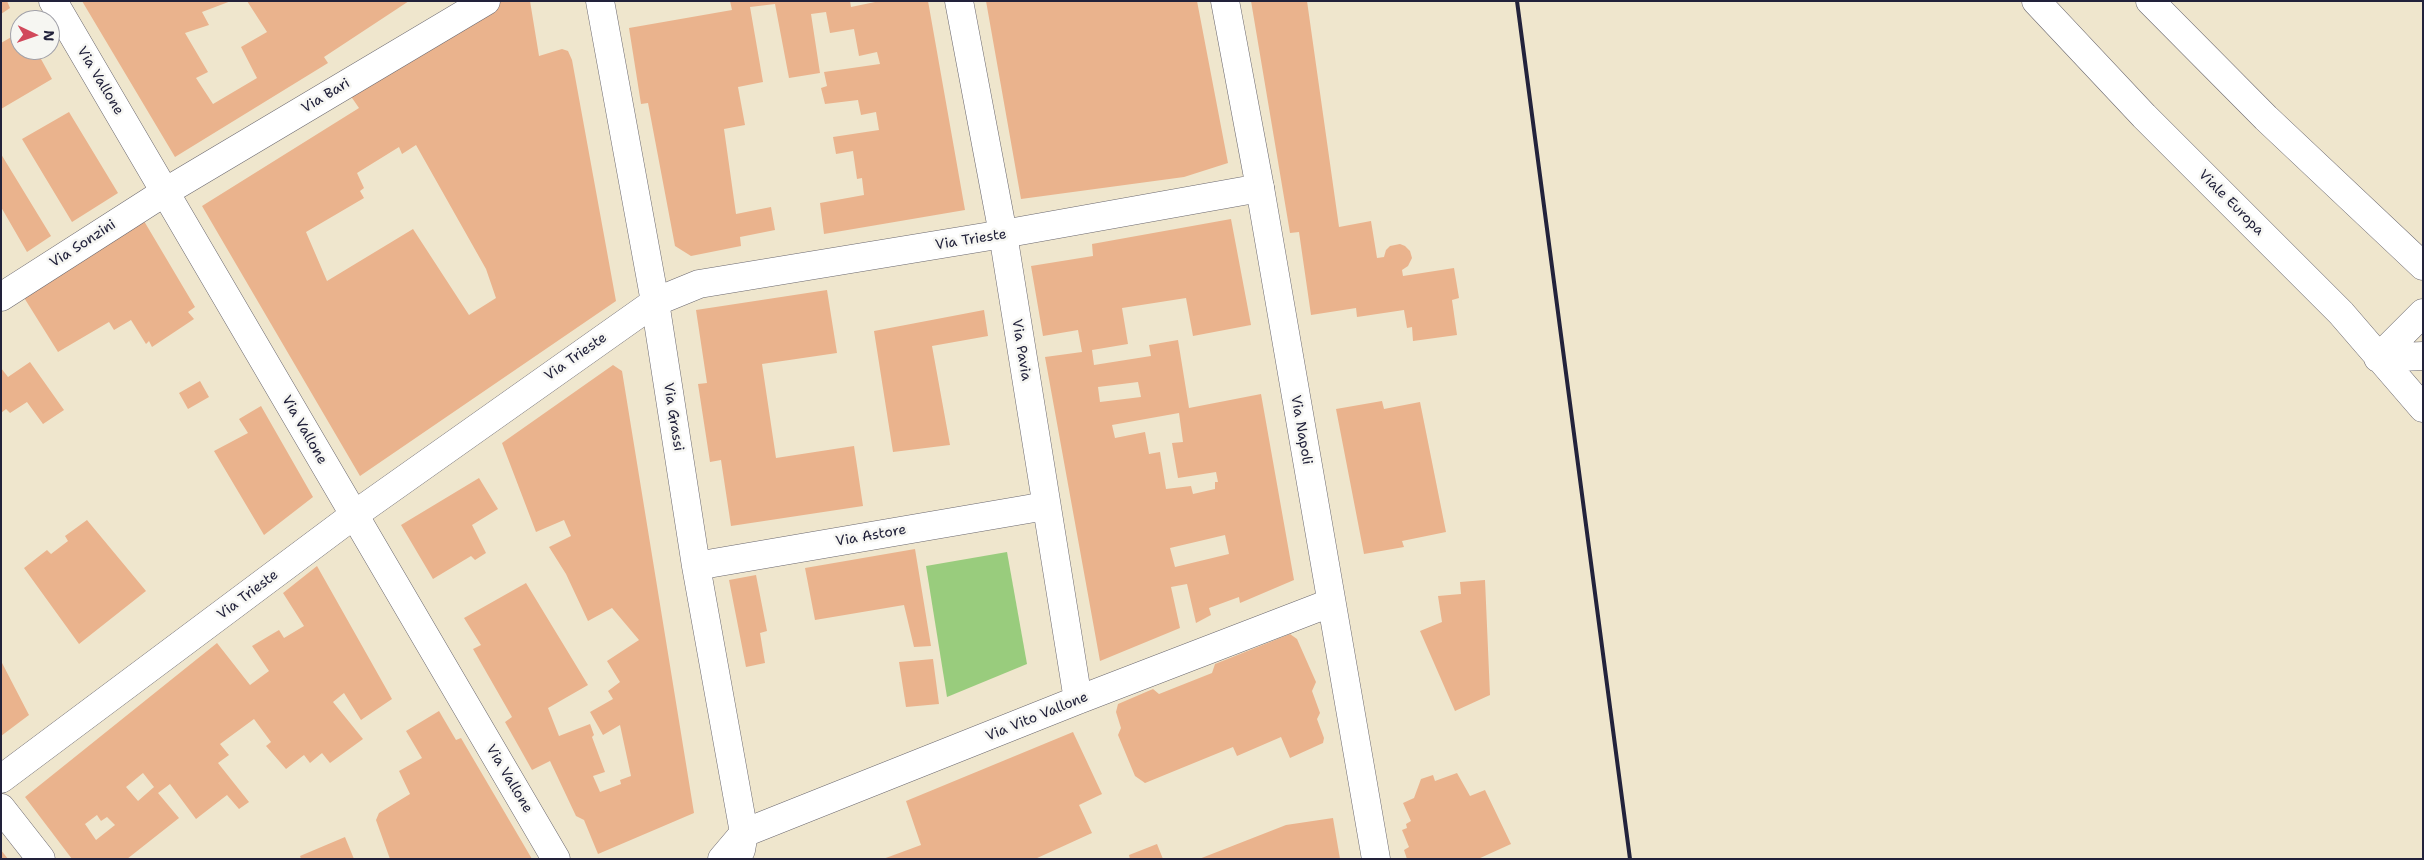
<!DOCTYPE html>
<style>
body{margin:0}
#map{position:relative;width:2424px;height:860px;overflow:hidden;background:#efe6cd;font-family:"Shantell Sans",sans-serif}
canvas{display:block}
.frame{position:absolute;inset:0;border:2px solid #22223b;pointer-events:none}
.north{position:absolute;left:10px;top:10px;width:50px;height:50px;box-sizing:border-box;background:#f6f6f2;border:1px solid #a1a1a9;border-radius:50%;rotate:93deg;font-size:14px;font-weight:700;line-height:20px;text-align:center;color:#22223b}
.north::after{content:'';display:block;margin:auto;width:18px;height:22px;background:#d1495b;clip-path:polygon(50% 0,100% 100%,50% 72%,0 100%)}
</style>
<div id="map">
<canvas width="2424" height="860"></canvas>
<div class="frame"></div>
<div class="north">N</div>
</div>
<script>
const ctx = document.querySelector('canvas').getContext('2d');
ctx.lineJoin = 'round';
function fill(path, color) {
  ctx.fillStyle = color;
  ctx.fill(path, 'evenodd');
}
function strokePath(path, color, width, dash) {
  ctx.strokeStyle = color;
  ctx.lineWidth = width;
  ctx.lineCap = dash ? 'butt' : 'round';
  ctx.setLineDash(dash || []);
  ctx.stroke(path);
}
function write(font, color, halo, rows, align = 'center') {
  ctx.font = font + ' "Shantell Sans",sans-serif';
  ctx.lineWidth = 5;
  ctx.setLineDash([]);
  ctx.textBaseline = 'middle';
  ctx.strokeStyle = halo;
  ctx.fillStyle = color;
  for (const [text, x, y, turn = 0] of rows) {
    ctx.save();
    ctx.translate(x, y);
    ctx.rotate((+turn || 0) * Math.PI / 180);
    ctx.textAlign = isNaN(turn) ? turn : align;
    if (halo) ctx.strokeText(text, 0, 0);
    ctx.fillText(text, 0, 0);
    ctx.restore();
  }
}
fill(new Path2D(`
 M 1007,552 L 1027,664 L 947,697 L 926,566 Z`), '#99cc7d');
fill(new Path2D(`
 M 1,1 L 7,1 L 10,8 L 1,14 Z
 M 82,1 L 231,1 L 202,12 L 209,25 L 185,33 L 208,72 L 196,78 L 213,104 L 257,78 L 241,47 L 267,32 L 247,1 L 409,1 L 324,57 L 328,63 L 175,157 Z
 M 500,1 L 530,1 L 539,56 L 562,49 L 568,51 L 572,60 L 616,301 L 360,476 L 202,206 L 359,108 L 350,95 ZM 416,145 L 486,269 L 496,298 L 469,315 L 413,229 L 327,281 L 306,232 L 364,198 L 360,191 L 364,188 L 357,173 L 399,147 L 402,154 Z
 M 730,1 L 850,1 L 851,7 L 880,1 L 928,1 L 965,210 L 824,234 L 820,203 L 864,195 L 862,178 L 857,179 L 853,151 L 836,154 L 833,137 L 879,130 L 876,112 L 861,115 L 858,100 L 825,104 L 821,88 L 827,86 L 824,72 L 880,64 L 877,52 L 859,56 L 854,29 L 830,33 L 826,12 L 811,14 L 820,73 L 789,78 L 775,4 L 750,7 L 763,82 L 738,87 L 745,125 L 724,129 L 736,214 L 771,207 L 775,230 L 740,237 L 741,246 L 691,256 L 675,246 L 648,103 L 641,104 L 629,28 L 732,10 Z
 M 986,1 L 1197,1 L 1228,163 L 1184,177 L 1021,199 Z
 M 1251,1 L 1307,1 L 1339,227 L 1371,221 L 1377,258 L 1384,257 L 1386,250 L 1390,246 L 1400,244 L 1405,246 L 1410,251 L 1412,258 L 1408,266 L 1402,270 L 1403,276 L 1454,268 L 1459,298 L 1452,300 L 1457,335 L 1413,341 L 1412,327 L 1407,328 L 1404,310 L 1357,317 L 1356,308 L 1311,315 L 1299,232 L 1290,233 Z
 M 20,32 L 20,50 L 36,50 L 52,79 L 1,109 L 1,43 Z
 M 69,112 L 118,193 L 72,222 L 22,139 Z
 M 1,154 L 51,236 L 27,252 L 1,207 Z
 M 1231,219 L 1251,325 L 1193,336 L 1186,298 L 1122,308 L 1128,344 L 1092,350 L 1094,365 L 1151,356 L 1149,345 L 1178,340 L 1189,408 L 1261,394 L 1294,580 L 1240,603 L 1239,597 L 1209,608 L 1211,615 L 1196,623 L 1187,584 L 1171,587 L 1180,628 L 1100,661 L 1045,357 L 1082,352 L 1078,330 L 1043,336 L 1031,266 L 1093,256 L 1092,244 ZM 1138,382 L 1141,397 L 1100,402 L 1098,387 ZM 1179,413 L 1183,442 L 1172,443 L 1178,478 L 1216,472 L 1218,482 L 1215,482 L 1215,489 L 1193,494 L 1191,486 L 1166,489 L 1160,452 L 1149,454 L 1145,432 L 1115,438 L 1112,425 ZM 1225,535 L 1229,554 L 1175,567 L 1170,548 Z
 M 144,221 L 195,307 L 188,312 L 194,319 L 152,347 L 149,341 L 146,344 L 131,320 L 114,330 L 109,322 L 58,352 L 23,296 Z
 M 827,290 L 837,353 L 762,364 L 776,458 L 854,446 L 863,506 L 731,526 L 721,460 L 710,462 L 698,384 L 707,383 L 696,310 Z
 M 984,310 L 988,336 L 932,346 L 950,445 L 893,452 L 874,331 Z
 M 30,362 L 64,410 L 43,424 L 27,402 L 10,413 L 6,409 L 1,413 L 1,368 L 8,377 Z
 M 613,365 L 622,371 L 694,813 L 598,854 L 584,820 L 576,816 L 550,761 L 532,770 L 505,722 L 512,717 L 473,649 L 481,645 L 464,618 L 526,583 L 588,685 L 548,708 L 559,736 L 590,724 L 594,735 L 592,737 L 605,772 L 593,776 L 600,792 L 621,784 L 620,780 L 631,776 L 620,725 L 603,735 L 590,712 L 613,699 L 608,691 L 620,682 L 607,661 L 639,640 L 612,608 L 588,621 L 566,574 L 549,547 L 571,536 L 564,520 L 536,532 L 502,443 Z
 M 200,381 L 209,397 L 188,409 L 179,393 Z
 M 1382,401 L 1384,409 L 1420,402 L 1446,532 L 1402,541 L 1404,547 L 1364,554 L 1336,409 Z
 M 261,406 L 313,497 L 264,535 L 214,451 L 248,433 L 239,419 Z
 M 479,478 L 498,509 L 472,525 L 486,553 L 475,560 L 471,556 L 433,579 L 401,525 Z
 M 87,520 L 146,591 L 79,644 L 24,568 L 47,550 L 51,554 L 68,541 L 65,536 Z
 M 915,549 L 931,646 L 914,647 L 904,605 L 815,620 L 805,568 Z
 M 317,566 L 392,699 L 361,720 L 344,693 L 333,702 L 363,739 L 330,763 L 322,753 L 310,763 L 304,755 L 286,769 L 266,746 L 271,742 L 254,719 L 220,744 L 229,755 L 218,763 L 249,802 L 239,809 L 227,795 L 196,819 L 170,784 L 158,793 L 179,818 L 127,859 L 72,859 L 25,797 L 217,643 L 250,685 L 269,671 L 252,646 L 279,630 L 284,638 L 304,626 L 283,593 ZM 143,773 L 154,787 L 138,801 L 126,787 ZM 97,815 L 101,821 L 107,817 L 115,825 L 96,840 L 85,824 Z
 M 756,575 L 767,631 L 760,633 L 765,663 L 746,667 L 729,580 Z
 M 1485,580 L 1490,695 L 1455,711 L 1420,631 L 1442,622 L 1438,596 L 1461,594 L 1460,582 Z
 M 1290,634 L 1297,639 L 1316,682 L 1312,691 L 1320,713 L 1317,719 L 1324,738 L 1323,743 L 1290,758 L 1281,737 L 1237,756 L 1233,747 L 1145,783 L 1135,776 L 1118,735 L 1121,728 L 1116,712 L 1118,704 L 1153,689 L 1159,694 L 1212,673 L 1215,664 Z
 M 933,659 L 939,704 L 906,707 L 899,662 Z
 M 1,661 L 29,715 L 1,736 Z
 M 439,711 L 456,740 L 461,738 L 532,859 L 390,859 L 376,820 L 379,813 L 410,794 L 399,771 L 422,758 L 406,731 Z
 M 1073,732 L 1102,794 L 1079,805 L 1092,833 L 1035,859 L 883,859 L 921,845 L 906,801 Z
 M 1457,773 L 1470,796 L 1485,790 L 1511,844 L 1478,859 L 1407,859 L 1404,850 L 1409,847 L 1402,830 L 1407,828 L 1406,824 L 1411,821 L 1403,803 L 1414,798 L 1421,779 L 1433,775 L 1435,781 Z
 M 1333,818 L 1340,859 L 1199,859 L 1286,825 Z
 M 345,837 L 354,859 L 301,859 L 300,856 Z
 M 1157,844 L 1163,859 L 1130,859 L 1129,855 Z
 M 1,850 L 8,859 L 1,859 Z`), '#eab38d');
const minor = new Path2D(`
 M 53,1 L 556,859
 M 959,1 L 1003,234 L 1078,700
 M 2036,1 L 2144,116 L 2341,313 L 2423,408
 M 2150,1 L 2266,118 L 2423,266
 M 1260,188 L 1376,859
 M 1,297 L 165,192 L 486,1
 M 655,302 L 696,566 L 744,833 L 741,850
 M 2378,358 L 2423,313
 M 2378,358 L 2423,356
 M 696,566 L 1046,506
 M 1,808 L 41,859
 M 722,859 L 744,833 L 1078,700 L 1330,603`);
const tertiary = new Path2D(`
 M 600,1 L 655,302
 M 1,779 L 354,515 L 655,302 L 699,284 L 1003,234 L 1260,188 L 1225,1`);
strokePath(minor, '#6a676e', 29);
strokePath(tertiary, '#6a676e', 29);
strokePath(minor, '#fff', 28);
strokePath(tertiary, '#fff', 28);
strokePath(new Path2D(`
 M 1517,1 L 1630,859`), '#22223b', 4);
write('14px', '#22223b', '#f6f6f2', [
 ["Via Vallone",100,81,59],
 ["Via Bari",326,96,-31],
 ["Viale Europa",2231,203,45],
 ["Via Trieste",971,240,-9],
 ["Via Sonzini",83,244,-33],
 ["Via Pavia",1021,350,81],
 ["Via Trieste",576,357,-35],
 ["Via Grassi",673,417,81],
 ["Via Vallone",304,430,60],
 ["Via Napoli",1301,430,80],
 ["Via Astore",871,536,-10],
 ["Via Trieste",248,595,-37],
 ["Via Vito Vallone",1037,717,-22],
 ["Via Vallone",509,779,59]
]);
</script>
